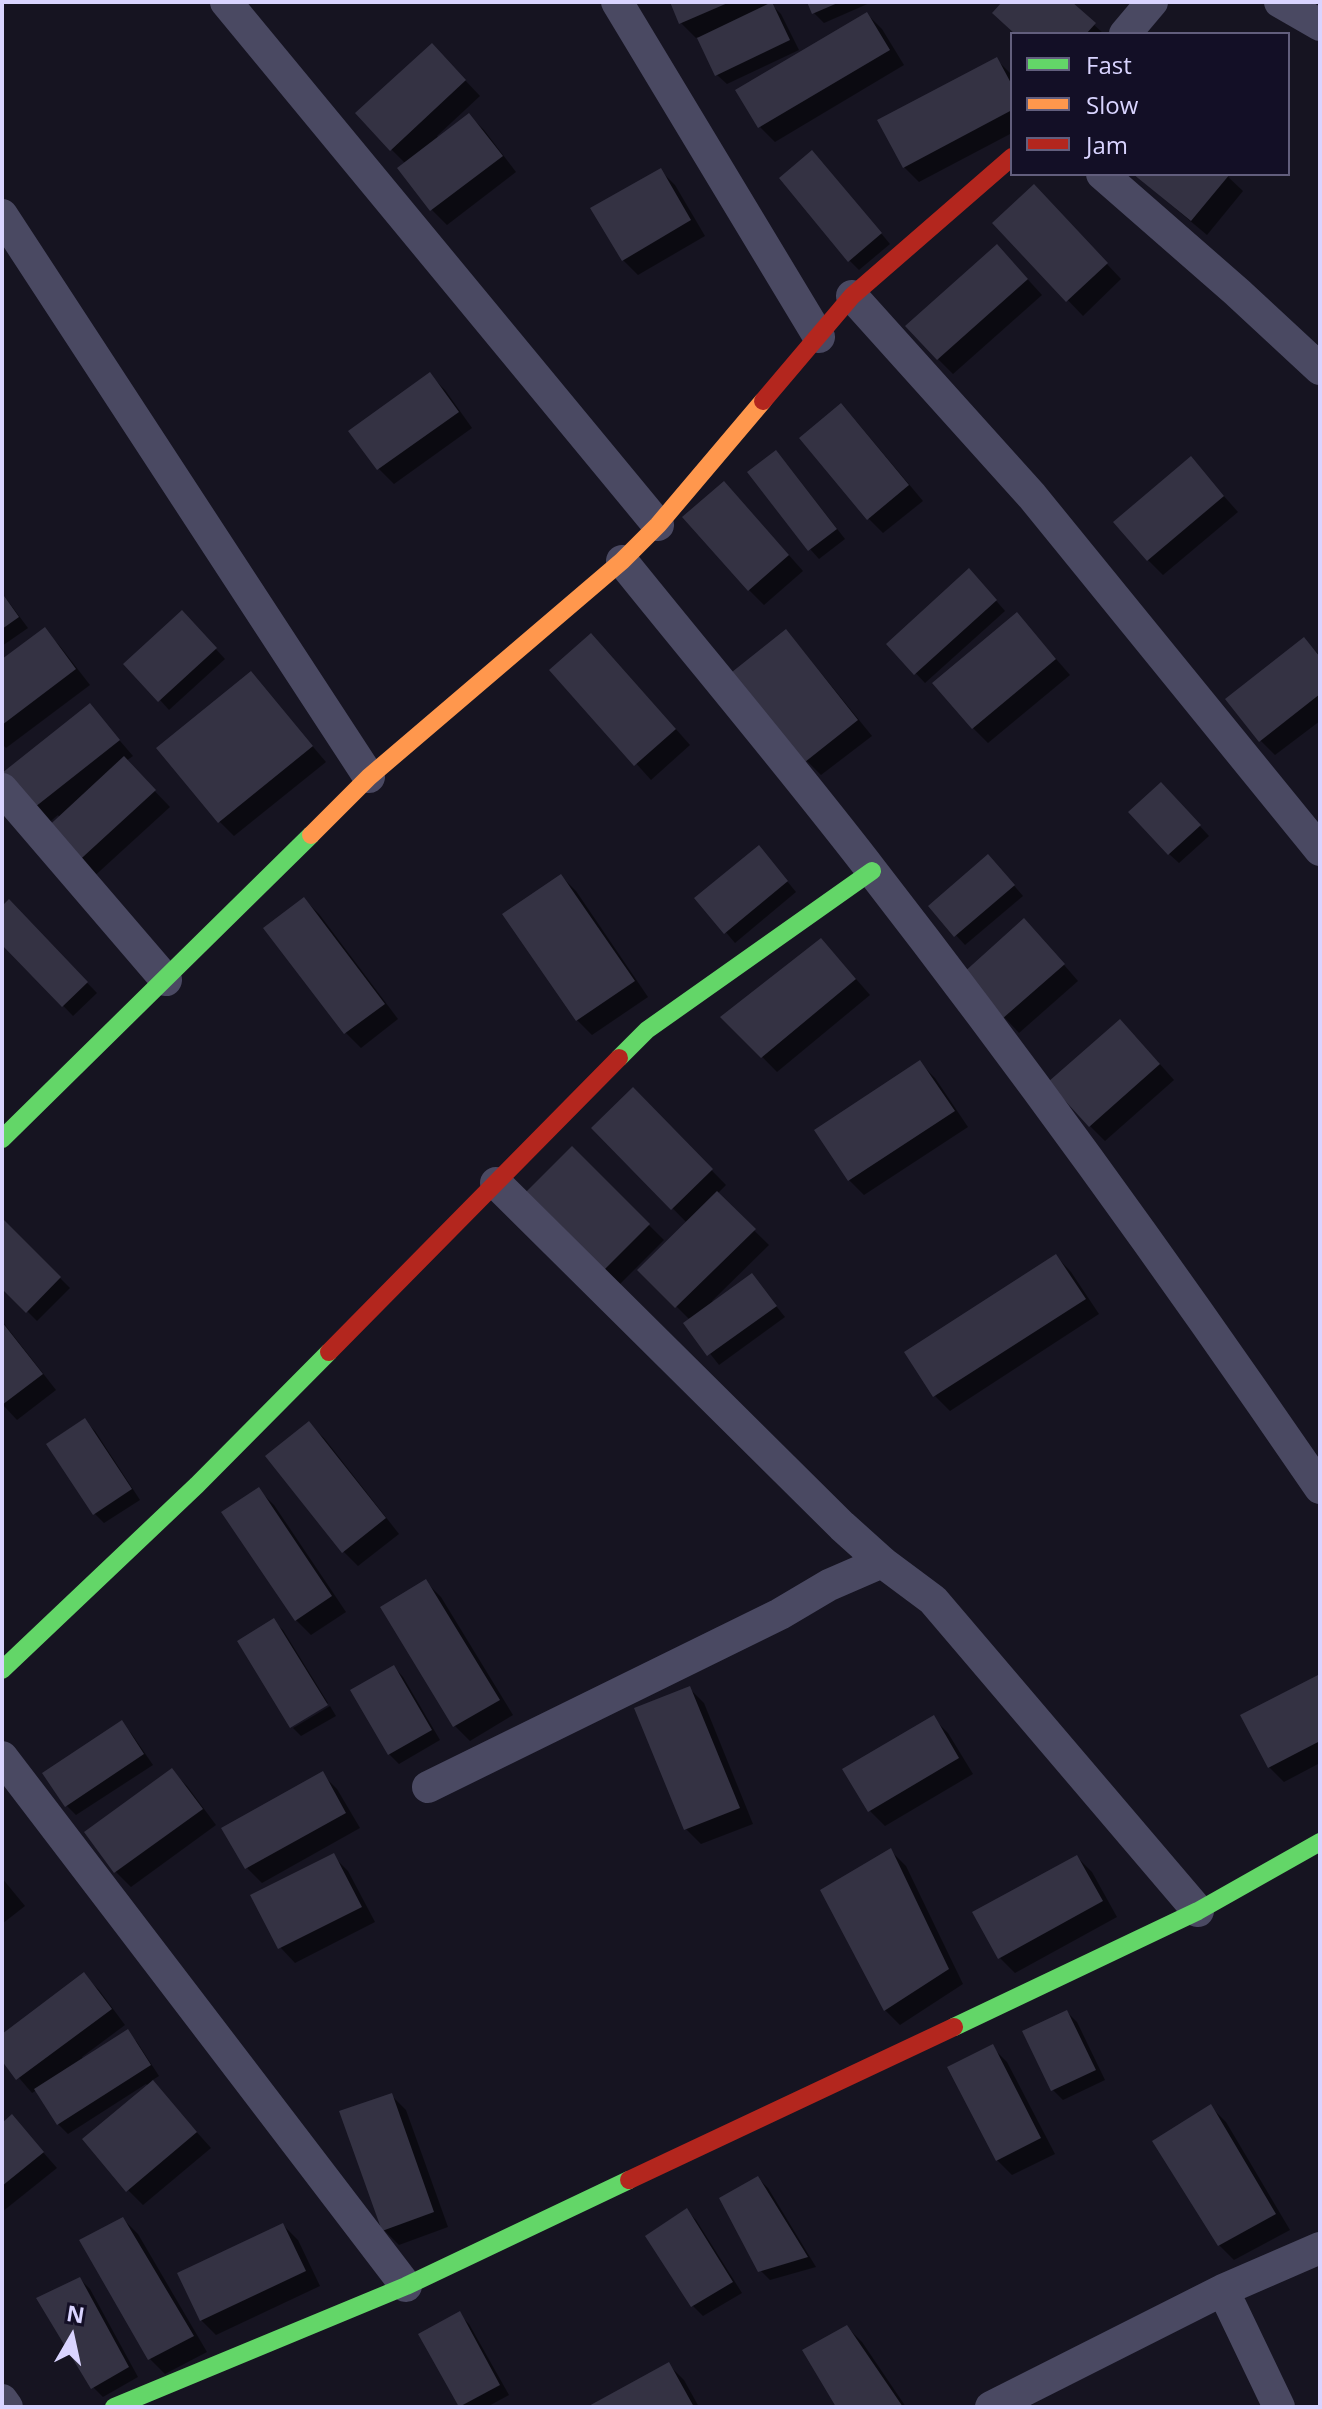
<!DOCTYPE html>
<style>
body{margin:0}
#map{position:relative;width:1322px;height:2409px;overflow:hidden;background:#161421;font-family:"Open Sans",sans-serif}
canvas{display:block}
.frame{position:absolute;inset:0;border:4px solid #d9d4ff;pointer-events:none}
.legend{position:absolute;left:1010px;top:32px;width:280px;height:144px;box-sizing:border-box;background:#130f26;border:2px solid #625e7d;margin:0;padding:10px 14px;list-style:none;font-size:24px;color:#d9d4ff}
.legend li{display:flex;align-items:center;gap:16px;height:40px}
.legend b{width:40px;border:2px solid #625e7d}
.north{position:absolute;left:32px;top:2297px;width:80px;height:80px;-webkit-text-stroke:6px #130f26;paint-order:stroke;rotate:9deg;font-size:22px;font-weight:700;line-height:32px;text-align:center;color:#d9d4ff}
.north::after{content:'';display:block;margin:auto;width:28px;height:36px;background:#d9d4ff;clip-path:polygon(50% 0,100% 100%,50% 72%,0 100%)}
</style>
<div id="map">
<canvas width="1322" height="2409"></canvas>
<div class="frame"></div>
<ul class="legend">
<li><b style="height:10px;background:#63d668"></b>Fast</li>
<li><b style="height:10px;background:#ff974d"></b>Slow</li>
<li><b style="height:10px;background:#b3261e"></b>Jam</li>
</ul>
<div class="north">N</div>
</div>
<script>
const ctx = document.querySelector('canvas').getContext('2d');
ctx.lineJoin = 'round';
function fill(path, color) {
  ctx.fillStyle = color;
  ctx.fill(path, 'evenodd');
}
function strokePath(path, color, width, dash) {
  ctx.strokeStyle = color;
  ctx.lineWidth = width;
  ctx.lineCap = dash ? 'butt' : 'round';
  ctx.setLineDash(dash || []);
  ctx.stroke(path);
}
fill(new Path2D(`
 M 672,2 L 779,2 L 772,5 L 781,14 L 799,50 L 727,84 L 717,75 L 698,37 L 696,38 L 681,23 Z
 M 809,2 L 872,2 L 824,23 L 814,13 Z
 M 1004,2 L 1069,2 L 1104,34 L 1016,34 Z
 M 867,14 L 882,29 L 904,65 L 775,142 L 760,127 Z
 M 996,59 L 1012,75 L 1012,133 L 919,182 L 904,167 Z
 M 447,61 L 480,96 L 437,136 L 439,138 L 469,115 L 484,130 L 516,172 L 447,225 L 432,210 L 399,169 L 406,164 L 391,149 Z
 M 822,162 L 890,244 L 859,270 L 849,260 Z
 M 660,170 L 675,185 L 705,236 L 638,275 L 623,260 Z
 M 1134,174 L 1225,174 L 1243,191 L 1207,235 Z
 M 1049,202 L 1121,279 L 1083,316 L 995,224 Z
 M 1012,262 L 1042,295 L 953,374 L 938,359 Z
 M 430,375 L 445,390 L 472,428 L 394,484 L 379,469 L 351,431 Z
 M 856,421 L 923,501 L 883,533 L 868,518 Z
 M 1191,459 L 1238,512 L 1163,575 L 1148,560 Z
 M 786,463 L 845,539 L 819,559 L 810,549 Z
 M 739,499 L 803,571 L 764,605 L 749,590 Z
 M 979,581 L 1005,611 L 925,683 L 888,644 Z
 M 2,593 L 28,628 L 2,646 Z
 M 192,623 L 225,659 L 169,710 L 160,700 Z
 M 44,630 L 59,645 L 90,685 L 6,748 L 2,744 L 2,661 Z
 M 1031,630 L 1070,675 L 988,743 L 973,728 Z
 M 785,632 L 800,647 L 872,736 L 821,775 L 806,760 Z
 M 1304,639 L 1320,656 L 1320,721 L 1275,755 L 1260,740 Z
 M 606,650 L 690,745 L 651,780 L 552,670 Z
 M 251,674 L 326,762 L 234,836 L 219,821 Z
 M 90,706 L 133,756 L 126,761 L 170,807 L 89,881 L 60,818 L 58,815 L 46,825 L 31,810 Z
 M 1171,795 L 1209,836 L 1179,863 L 1169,854 Z
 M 768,858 L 796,892 L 735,943 L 697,898 Z
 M 998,867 L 1023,896 L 965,945 L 930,907 Z
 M 561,876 L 576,891 L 648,997 L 592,1035 L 577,1020 Z
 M 304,899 L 319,914 L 398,1019 L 361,1048 L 346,1033 Z
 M 9,902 L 97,993 L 73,1016 L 2,942 L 2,908 Z
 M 1039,936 L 1078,981 L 1019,1033 L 964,974 Z
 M 836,956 L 870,995 L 777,1072 L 723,1017 Z
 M 1135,1036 L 1174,1080 L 1105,1141 L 1090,1126 Z
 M 920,1063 L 935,1078 L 968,1127 L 864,1195 L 849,1180 Z
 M 633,1090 L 726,1185 L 717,1194 L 769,1245 L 712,1301 L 714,1303 L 752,1276 L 785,1317 L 719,1365 L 686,1323 L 690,1320 L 640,1270 L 687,1223 L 594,1128 Z
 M 572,1149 L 664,1240 L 618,1286 L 527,1194 Z
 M 2,1220 L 70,1288 L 37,1321 L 2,1286 Z
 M 1056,1256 L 1071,1272 L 1099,1314 L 950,1411 L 935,1396 Z
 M 2,1321 L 56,1390 L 17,1420 L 2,1404 Z
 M 85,1421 L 95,1431 L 140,1500 L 104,1523 L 94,1513 Z
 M 309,1424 L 324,1438 L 399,1534 L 358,1566 L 343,1551 Z
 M 259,1490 L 274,1505 L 346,1612 L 311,1635 L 296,1620 Z
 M 426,1582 L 441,1597 L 513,1715 L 470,1741 L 455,1726 L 383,1608 Z
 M 273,1621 L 283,1630 L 328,1703 L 291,1725 Z
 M 394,1667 L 403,1677 L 440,1740 L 399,1764 L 389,1754 Z
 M 1320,1676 L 1320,1763 L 1284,1782 L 1269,1767 Z
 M 689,1688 L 704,1703 L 753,1824 L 701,1844 L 686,1829 Z
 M 330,1706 L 336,1716 L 301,1736 L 293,1728 Z
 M 933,1718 L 948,1733 L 973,1774 L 885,1826 L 870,1811 L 845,1770 Z
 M 121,1723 L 131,1733 L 153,1765 L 76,1815 L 66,1805 Z
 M 172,1771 L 187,1786 L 216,1825 L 131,1887 L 116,1872 L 87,1832 Z
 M 322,1774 L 337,1789 L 360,1828 L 262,1883 L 247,1868 Z
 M 891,1851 L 906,1866 L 963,1984 L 900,2025 L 885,2010 Z
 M 333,1856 L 348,1871 L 375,1922 L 295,1963 L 280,1947 Z
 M 1077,1857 L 1092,1872 L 1117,1917 L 1015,1973 L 1000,1958 L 975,1913 Z
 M 2,1878 L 25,1906 L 2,1924 Z
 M 84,1975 L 99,1990 L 125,2025 L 82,2057 L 84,2060 L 127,2032 L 137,2042 L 159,2076 L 151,2081 L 211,2148 L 143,2205 L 128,2190 L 148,2086 L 146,2084 L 68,2134 L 58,2124 L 37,2090 L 32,2093 L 2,2058 L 2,2036 Z
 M 1067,2012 L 1077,2022 L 1105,2080 L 1063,2100 L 1053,2090 L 1025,2032 Z
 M 992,2047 L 1007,2062 L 1055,2154 L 1012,2175 L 997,2160 Z
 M 391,2095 L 406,2110 L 448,2227 L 399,2245 L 384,2230 Z
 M 1211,2107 L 1226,2122 L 1290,2230 L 1234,2260 L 1219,2245 Z
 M 12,2117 L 57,2168 L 2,2212 L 2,2125 Z
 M 758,2178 L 768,2188 L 816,2267 L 770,2280 L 760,2270 Z
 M 687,2211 L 696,2220 L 742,2293 L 703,2316 L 693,2306 L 648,2237 Z
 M 123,2219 L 138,2234 L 207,2352 L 165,2374 L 150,2359 Z
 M 283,2225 L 298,2240 L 320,2286 L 216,2335 L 201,2320 Z
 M 80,2279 L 90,2289 L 138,2377 L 103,2397 L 93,2387 Z
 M 459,2314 L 469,2324 L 509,2395 L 487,2407 L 462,2407 L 421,2335 Z
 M 847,2327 L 862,2342 L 906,2407 L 838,2407 Z
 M 669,2365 L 684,2380 L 699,2407 L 592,2407 Z`), '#0007');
fill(new Path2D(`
 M 670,2 L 730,2 L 679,24 Z
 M 772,2 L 790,40 L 715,76 L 697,38 Z
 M 807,2 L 840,2 L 812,14 Z
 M 1002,2 L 1072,2 L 1096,23 L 1086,34 L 1015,34 L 992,13 Z
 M 867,12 L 890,50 L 758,128 L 735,90 Z
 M 432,43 L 466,80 L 390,151 L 355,113 Z
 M 997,57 L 1012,85 L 1012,110 L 903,168 L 877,120 Z
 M 469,113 L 503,156 L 430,211 L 397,168 Z
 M 812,150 L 882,233 L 848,262 L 779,178 Z
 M 661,168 L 691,220 L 622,261 L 590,208 Z
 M 1133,174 L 1230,174 L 1191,221 Z
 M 1034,184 L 1108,263 L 1066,302 L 992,223 Z
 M 997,244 L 1028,279 L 937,360 L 905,326 Z
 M 430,372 L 459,412 L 377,470 L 348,431 Z
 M 841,403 L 909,485 L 867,520 L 799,438 Z
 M 776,450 L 837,529 L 808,551 L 747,472 Z
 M 1191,456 L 1224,496 L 1147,561 L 1113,522 Z
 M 724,481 L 789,555 L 748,591 L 682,517 Z
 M 969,568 L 997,600 L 914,675 L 886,644 Z
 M 2,593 L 19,617 L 2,629 Z
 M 182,610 L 217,648 L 158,702 L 123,664 Z
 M 1017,612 L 1056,659 L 972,729 L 932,683 Z
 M 45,627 L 76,669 L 2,725 L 2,659 Z
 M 786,629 L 858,720 L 805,762 L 732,672 Z
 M 591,633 L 676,729 L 634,766 L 549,670 Z
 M 1304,637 L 1320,657 L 1320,694 L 1259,742 L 1225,699 Z
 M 251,671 L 313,746 L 218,823 L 156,748 Z
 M 90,703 L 120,740 L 30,811 L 2,778 L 2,773 Z
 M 124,756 L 156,790 L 72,867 L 41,833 Z
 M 1161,782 L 1201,825 L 1168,855 L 1128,812 Z
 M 759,845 L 788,881 L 724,934 L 694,898 Z
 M 988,854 L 1015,885 L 954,937 L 928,906 Z
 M 561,874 L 635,981 L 576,1021 L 502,914 Z
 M 304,897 L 385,1004 L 344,1034 L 263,928 Z
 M 9,899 L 88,982 L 62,1007 L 2,945 L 2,906 Z
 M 1024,918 L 1065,964 L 1002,1019 L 962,974 Z
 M 821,938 L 856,979 L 761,1058 L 720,1017 Z
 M 1120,1019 L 1160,1064 L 1089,1127 L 1048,1082 Z
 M 920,1060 L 955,1111 L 848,1181 L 814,1130 Z
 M 633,1087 L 713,1169 L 671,1210 L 591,1128 Z
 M 572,1146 L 650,1224 L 602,1272 L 524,1194 Z
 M 717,1191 L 756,1229 L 675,1308 L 637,1270 Z
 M 2,1218 L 61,1277 L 26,1313 L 2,1289 Z
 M 1056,1254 L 1086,1299 L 933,1397 L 904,1352 Z
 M 752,1273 L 777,1306 L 707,1356 L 683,1323 Z
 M 2,1322 L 43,1374 L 2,1405 Z
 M 85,1418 L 132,1489 L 93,1515 L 46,1444 Z
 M 309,1421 L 386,1518 L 342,1553 L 265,1456 Z
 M 259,1487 L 332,1596 L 295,1621 L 221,1512 Z
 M 426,1579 L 500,1700 L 453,1727 L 380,1607 Z
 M 274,1618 L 328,1705 L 290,1728 L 237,1641 Z
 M 394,1665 L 432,1730 L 388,1755 L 350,1690 Z
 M 1320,1674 L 1320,1741 L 1268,1768 L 1240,1715 Z
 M 690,1686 L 740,1808 L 684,1830 L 634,1708 Z
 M 934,1715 L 959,1758 L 868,1812 L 842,1769 Z
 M 122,1720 L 144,1754 L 65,1807 L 42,1773 Z
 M 172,1768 L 203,1809 L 114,1873 L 84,1832 Z
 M 323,1771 L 346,1813 L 245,1869 L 221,1828 Z
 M 891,1848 L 949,1969 L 884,2011 L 820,1890 Z
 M 334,1853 L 362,1907 L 278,1949 L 250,1895 Z
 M 1077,1855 L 1103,1901 L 998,1959 L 972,1912 Z
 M 84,1972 L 112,2009 L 16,2080 L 2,2061 L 2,2034 Z
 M 1067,2010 L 1096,2070 L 1051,2091 L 1022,2031 Z
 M 128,2029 L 151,2065 L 57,2125 L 34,2089 Z
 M 993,2044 L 1041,2138 L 996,2161 L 947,2067 Z
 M 153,2080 L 197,2132 L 126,2192 L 82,2139 Z
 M 392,2093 L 434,2212 L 382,2231 L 339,2111 Z
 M 1211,2104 L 1276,2214 L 1218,2246 L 1152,2141 Z
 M 12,2114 L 44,2152 L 2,2186 L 2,2123 Z
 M 758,2176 L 808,2257 L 758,2272 L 719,2198 Z
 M 687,2208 L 733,2282 L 691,2307 L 645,2236 Z
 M 123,2217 L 194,2336 L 148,2360 L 79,2240 Z
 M 283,2223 L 306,2271 L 200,2321 L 177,2273 Z
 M 80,2277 L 129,2367 L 91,2389 L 36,2298 Z
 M 460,2311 L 500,2385 L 459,2407 L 418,2334 Z
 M 847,2325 L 903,2407 L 836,2407 L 802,2350 Z
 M 669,2362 L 694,2407 L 587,2407 Z`), '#343243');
strokePath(new Path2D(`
 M 226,2 L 658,525
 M 617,2 L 819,337
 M 1280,2 L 1320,25
 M 1125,34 L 1152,2
 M 1102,174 L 1237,292 L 1320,369
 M 2,215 L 369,777
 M 852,296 L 1032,496 L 1320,850
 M 622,561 C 705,664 791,766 872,871 C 1028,1072 1177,1279 1320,1488
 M 2,789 L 166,980
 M 496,1183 L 842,1526 L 882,1562 L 933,1600 L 1198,1911
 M 2,1757 L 406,2286
 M 428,1787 L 780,1614 L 829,1585 L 882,1562
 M 1223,2290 L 1279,2407
 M 2,2400 L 7,2407
 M 991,2407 L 1223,2290 L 1320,2248`), '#4a4962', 32);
strokePath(new Path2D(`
 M 619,1058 L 647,1030 L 872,871
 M 2,1139 L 311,835
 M 2,1670 L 197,1485 L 329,1352
 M 954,2027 L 1198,1911 L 1320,1842
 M 114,2407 L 406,2286 L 629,2180`), '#63d668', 18);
strokePath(new Path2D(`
 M 311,835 L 369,777 L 622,561 L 658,525 L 763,401`), '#ff974d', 18);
strokePath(new Path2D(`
 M 763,401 L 852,296 L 1012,157
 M 329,1352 L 619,1058
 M 629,2180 L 954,2027`), '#b3261e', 18);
</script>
